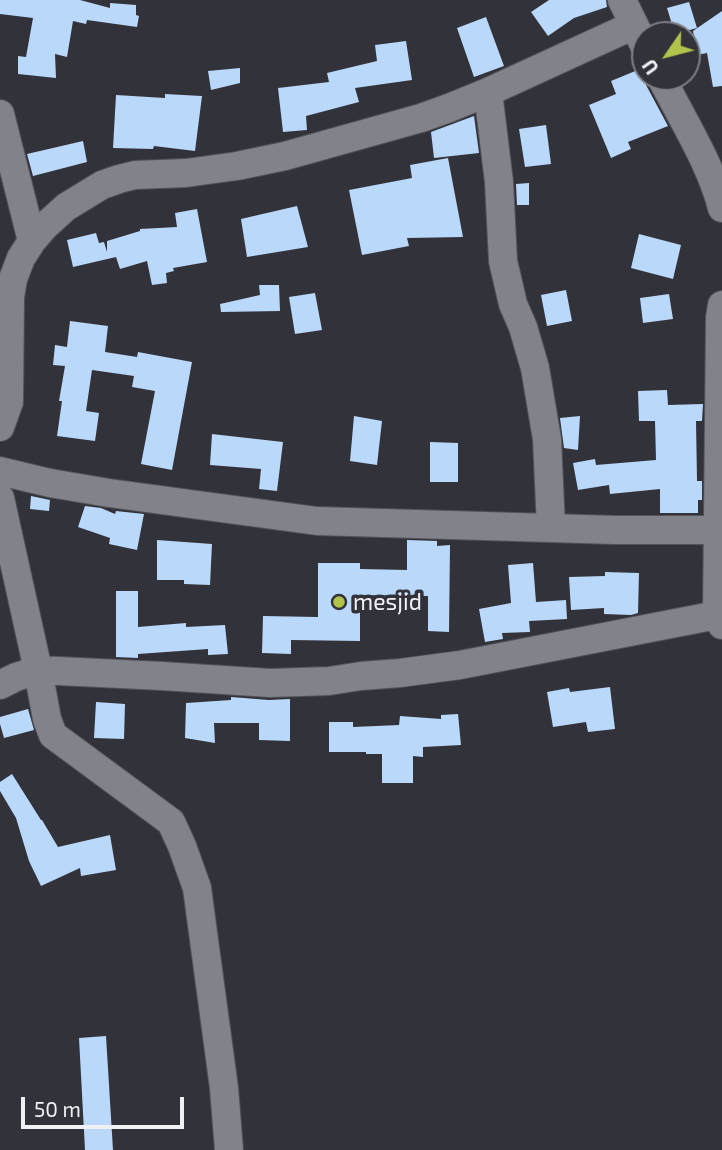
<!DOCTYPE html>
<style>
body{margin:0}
#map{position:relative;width:722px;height:1150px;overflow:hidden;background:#32323a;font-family:"Exo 2",sans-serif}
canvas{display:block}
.north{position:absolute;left:631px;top:21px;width:70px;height:70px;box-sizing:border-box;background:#32323a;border:2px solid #7e7e85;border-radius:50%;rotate:235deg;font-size:19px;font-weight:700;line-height:28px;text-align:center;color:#f0f0f5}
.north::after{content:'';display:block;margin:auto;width:24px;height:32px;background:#b2c34c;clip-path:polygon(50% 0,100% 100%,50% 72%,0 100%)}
.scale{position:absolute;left:21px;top:1097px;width:163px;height:32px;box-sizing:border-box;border:4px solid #f0f0f5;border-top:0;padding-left:9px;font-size:21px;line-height:24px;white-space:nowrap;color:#f0f0f5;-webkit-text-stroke:5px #32323a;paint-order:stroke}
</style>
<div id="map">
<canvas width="722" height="1150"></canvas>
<div class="north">U</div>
<div class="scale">50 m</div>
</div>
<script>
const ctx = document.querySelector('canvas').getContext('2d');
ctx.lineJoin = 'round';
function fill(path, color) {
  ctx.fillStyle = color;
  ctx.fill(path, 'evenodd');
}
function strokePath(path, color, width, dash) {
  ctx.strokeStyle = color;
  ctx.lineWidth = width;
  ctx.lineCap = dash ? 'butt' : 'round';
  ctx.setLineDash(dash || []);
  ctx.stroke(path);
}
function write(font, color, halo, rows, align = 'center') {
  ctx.font = font + ' "Exo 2",sans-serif';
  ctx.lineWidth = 7;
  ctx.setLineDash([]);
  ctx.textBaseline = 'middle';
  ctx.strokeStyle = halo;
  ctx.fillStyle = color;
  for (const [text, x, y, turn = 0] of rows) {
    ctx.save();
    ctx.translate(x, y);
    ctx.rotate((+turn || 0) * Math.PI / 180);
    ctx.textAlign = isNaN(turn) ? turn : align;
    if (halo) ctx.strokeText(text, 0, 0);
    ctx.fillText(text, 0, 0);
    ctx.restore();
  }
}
fill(new Path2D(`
 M 0,0 L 80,0 L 110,8 L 110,3 L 136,5 L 136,15 L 139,16 L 137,27 L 87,20 L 86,24 L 73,21 L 67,57 L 55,54 L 56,78 L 18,74 L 18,56 L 26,57 L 33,18 L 0,14 Z
 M 549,0 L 606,0 L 607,7 L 574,18 L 548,36 L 531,12 Z
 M 689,2 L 697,28 L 675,34 L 667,8 Z
 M 722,11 L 722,86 L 713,87 L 707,53 L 697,55 L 693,31 Z
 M 486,17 L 504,66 L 474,77 L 457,28 Z
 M 406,41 L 412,80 L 355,88 L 359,102 L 306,116 L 307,130 L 283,132 L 278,88 L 329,82 L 327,73 L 377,61 L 375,45 Z
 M 645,67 L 646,85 L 668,126 L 628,142 L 631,149 L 611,158 L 589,105 L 616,94 L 611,81 Z
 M 240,68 L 240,83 L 211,90 L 208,71 Z
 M 165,94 L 202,96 L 195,151 L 154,146 L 153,149 L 113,148 L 116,95 L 165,98 Z
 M 474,116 L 479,153 L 434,158 L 431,132 Z
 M 546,125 L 551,164 L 525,167 L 519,129 Z
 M 83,141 L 87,162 L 33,176 L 27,154 Z
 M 448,158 L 463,237 L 407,238 L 409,246 L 362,255 L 349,190 L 412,178 L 410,165 Z
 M 529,183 L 529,205 L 517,205 L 516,184 Z
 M 297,206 L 308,247 L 247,257 L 241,219 Z
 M 197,209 L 207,262 L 173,268 L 174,271 L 166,273 L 167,283 L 152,285 L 147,261 L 120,269 L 116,257 L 73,267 L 67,240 L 96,233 L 99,243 L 104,242 L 107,252 L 107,241 L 140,231 L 140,229 L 177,227 L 175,213 Z
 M 639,234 L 681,245 L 673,279 L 631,268 Z
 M 259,285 L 279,285 L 280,311 L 221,312 L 220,304 L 260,295 Z
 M 566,290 L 572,321 L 547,326 L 541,295 Z
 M 315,293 L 322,330 L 295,334 L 289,297 Z
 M 669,294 L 673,319 L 643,323 L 640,298 Z
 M 70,321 L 108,326 L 105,352 L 137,357 L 138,352 L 192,362 L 172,470 L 141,464 L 155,391 L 132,387 L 134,376 L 92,370 L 86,411 L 99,413 L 95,441 L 57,436 L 62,401 L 59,401 L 65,366 L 53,365 L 55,345 L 67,347 Z
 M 667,390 L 668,405 L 703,404 L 702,421 L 696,421 L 697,481 L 702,481 L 702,500 L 698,500 L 698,513 L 660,513 L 660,489 L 610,494 L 609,485 L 578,490 L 573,463 L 595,459 L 596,465 L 656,460 L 655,421 L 639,421 L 638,391 Z
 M 354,416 L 382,421 L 377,465 L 350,461 Z
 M 580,416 L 578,450 L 564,448 L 560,418 Z
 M 212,434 L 283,442 L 277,491 L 259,489 L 261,469 L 210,465 Z
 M 430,442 L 458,443 L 458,482 L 430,482 Z
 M 31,496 L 50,500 L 49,511 L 30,509 Z
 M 85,506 L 101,508 L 115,514 L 116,511 L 144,514 L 137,550 L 109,544 L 110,538 L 78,527 Z
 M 157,540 L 212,544 L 210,585 L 184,584 L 184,580 L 157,580 Z
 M 407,540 L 437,541 L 437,546 L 450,545 L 449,632 L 428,631 L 428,596 L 360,595 L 360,641 L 291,640 L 291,654 L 262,653 L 263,616 L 318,617 L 318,563 L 360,563 L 360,569 L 407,570 Z
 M 533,563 L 536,602 L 566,600 L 567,619 L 529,621 L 530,632 L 502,633 L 503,639 L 485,642 L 479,609 L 511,603 L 508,565 Z
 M 605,572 L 639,573 L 638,613 L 631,615 L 604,614 L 604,608 L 571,610 L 569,577 L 605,576 Z
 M 116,591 L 138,591 L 138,627 L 186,623 L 186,627 L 225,625 L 228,654 L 208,655 L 208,649 L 138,654 L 138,658 L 116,657 Z
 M 610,687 L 615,729 L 588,732 L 586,722 L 553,727 L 547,692 L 569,688 L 570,692 Z
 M 231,697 L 269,700 L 290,699 L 290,741 L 259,740 L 259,723 L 214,723 L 215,743 L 185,738 L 186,703 L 231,700 Z
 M 96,702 L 125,704 L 124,739 L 94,738 Z
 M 28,709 L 34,730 L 4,738 L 0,724 L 0,717 Z
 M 458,714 L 461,745 L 423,747 L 423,757 L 413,756 L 413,783 L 382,783 L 382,754 L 366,754 L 366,752 L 329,752 L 329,722 L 353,722 L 353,727 L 399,725 L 400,716 L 441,719 L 441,715 Z
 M 12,774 L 41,820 L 42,820 L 58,847 L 110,835 L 116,870 L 81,876 L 80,868 L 41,886 L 29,861 L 16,818 L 0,791 L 0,782 Z
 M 106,1036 L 113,1150 L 85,1150 L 79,1038 Z`), '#bad8f9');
const minor = new Path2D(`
 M 622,0 L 645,47
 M 661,77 C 681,117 712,166 722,208
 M 488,92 L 499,182 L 503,261 L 513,304 L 523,327 L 535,368 L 547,439 L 551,527
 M 0,114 L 32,241
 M 722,305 L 720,318 L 717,615 L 722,625
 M 0,427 L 9,402 L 10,297 L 13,279 L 21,258 L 32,241 L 44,227 L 66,207 L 102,185 L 119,179 L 135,175 L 186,173 L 237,166 L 285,156 L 421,118 L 449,108 L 488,92 L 634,25
 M 0,471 L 50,483 L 109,493 L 317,521 L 616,530 L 719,530
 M 0,498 L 38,670 L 47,719 L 53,735 L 171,822 L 182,846 L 197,888 L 224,1088 L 229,1150
 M 0,685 L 16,677 L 38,670 L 162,676 L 270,683 L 329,681 L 361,676 L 400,673 L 460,665 L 717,615`);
strokePath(minor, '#525258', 30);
strokePath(minor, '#82828b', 28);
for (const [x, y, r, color] of [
 [339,602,7,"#b2c34c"]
]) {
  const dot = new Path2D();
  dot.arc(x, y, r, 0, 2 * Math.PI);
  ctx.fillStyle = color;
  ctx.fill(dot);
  strokePath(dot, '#32323a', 2.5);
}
write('23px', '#f0f0f5', '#32323a', [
 ["mesjid",353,602]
], 'left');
</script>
